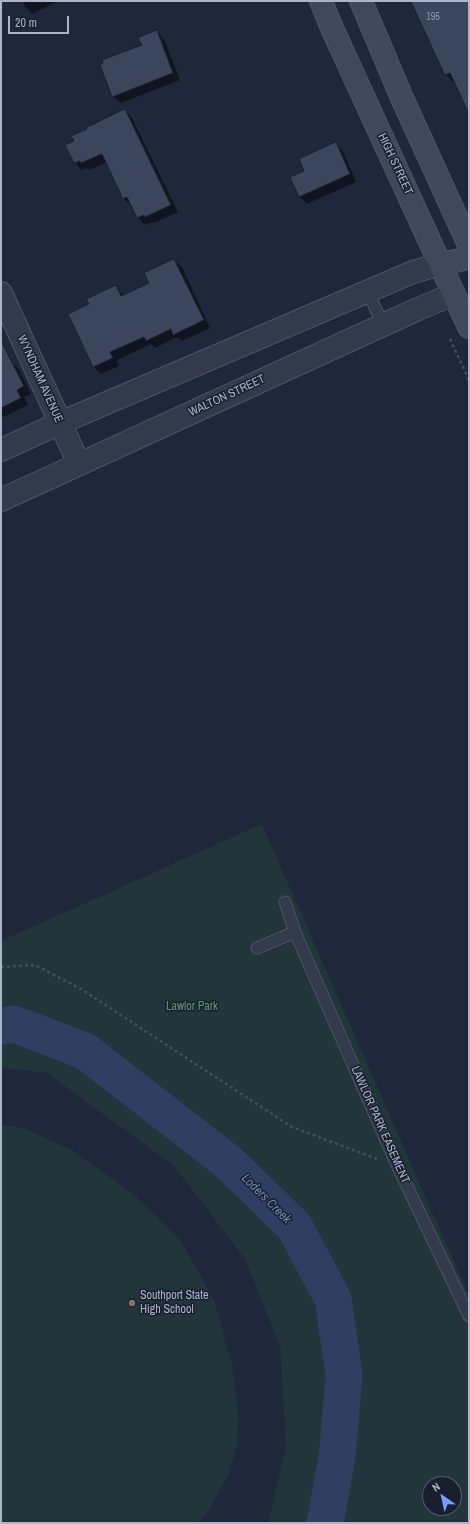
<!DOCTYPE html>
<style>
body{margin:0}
#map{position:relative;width:470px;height:1524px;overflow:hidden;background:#1f273a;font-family:"Archivo Narrow",sans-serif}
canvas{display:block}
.frame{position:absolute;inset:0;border:2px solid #adb4c7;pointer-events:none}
.north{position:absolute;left:422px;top:1476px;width:40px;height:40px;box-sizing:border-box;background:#181f2f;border:1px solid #545b6c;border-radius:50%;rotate:326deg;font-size:11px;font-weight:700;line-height:16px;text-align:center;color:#adb4c7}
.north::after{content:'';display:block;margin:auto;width:14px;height:18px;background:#7a9dff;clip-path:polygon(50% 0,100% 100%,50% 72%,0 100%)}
.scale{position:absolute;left:8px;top:16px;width:61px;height:18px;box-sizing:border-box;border:2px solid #adb4c7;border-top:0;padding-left:5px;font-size:12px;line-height:14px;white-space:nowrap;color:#adb4c7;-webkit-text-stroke:3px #181f2f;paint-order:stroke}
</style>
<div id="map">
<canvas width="470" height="1524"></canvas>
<div class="frame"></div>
<div class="north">N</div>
<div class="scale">20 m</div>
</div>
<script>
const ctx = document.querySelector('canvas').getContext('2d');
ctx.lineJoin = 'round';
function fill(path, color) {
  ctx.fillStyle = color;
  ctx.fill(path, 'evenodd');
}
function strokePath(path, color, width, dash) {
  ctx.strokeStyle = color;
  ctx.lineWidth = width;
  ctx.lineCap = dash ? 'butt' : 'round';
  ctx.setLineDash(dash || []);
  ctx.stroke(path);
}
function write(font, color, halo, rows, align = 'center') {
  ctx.font = font + ' "Archivo Narrow",sans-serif';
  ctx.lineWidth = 3;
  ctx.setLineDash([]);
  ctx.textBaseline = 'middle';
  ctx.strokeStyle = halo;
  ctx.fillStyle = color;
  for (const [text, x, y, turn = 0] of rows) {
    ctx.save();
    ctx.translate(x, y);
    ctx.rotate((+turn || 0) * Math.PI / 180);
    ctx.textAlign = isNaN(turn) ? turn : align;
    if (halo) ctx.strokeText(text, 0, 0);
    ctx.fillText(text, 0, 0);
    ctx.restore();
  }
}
fill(new Path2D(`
 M 262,824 L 469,1296 L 469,1523 L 268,1523 L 286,1445 L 280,1346 L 245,1259 L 174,1166 L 47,1073 L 1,1068 L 1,941 ZM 430,1484 L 454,1484 L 454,1508 L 430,1508 Z
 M 1,1124 L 26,1129 L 73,1151 L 131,1192 L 180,1239 L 214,1300 L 232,1364 L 238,1415 L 237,1447 L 227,1478 L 206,1515 L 198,1523 L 1,1523 Z`), '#21353b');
fill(new Path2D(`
 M 22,1 L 59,1 L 32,14 L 25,6 Z
 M 413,1 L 469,1 L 469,112 L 455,81 L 453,82 L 446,74 Z
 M 156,31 L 164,39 L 180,80 L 121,103 L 113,96 L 143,45 Z
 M 125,110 L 132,118 L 178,212 L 154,223 L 152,222 L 145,225 L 138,217 L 132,205 L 131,206 L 123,198 L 107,162 L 89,170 L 87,168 L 82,170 L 75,163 L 66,145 Z
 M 335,144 L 343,151 L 356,182 L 307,204 L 300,197 L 306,171 Z
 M 174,260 L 182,267 L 210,328 L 182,341 L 177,337 L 155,348 L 151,344 L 117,360 L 119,366 L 101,374 L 94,367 L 90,305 L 115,286 L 124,296 L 150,284 Z
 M 10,361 L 18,368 L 31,394 L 24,397 L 28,405 L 1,418 L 1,366 Z`), '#0007');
strokePath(new Path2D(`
 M 1,1026 L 14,1024 L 85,1051 L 228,1162 L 294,1226 L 333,1299 L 344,1375 L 337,1458 L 325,1523`), '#2f3e61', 37);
const building = new Path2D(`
 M 411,1 L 469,1 L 469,114 L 450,73 L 445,75 Z
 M 157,30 L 173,73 L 112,97 L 100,65 L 103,63 L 102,60 L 142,45 L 138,38 Z
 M 125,109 L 171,205 L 145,217 L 144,215 L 137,218 L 127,197 L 123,199 L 102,154 L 81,163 L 80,161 L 74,163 L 65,145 L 74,141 L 71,136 L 87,129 L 86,128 Z
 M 336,142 L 350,174 L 299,197 L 290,177 L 304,171 L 299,159 Z
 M 174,259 L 204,320 L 173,335 L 171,329 L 146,341 L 144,337 L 110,352 L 113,358 L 93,367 L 68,314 L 89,304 L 86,299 L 116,285 L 121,296 L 149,283 L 144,273 Z
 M 1,341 L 24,386 L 17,390 L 21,398 L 1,408 Z`);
fill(building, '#3b455b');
strokePath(building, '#1a2131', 1);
const lane = new Path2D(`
 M 368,292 L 383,325
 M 285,902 L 295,932
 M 257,948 L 295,932 L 395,1161 L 469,1316`);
const street = new Path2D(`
 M 1,293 L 79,464
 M 1,450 L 60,423 L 413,272 L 441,264
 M 1,500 L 418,309 L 454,294`);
const secondary = new Path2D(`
 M 321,1 L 331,26 L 469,327
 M 361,1 L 402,98 L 469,245
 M 441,264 L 469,258`);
strokePath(lane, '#4d5465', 13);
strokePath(street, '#4d5465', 24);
strokePath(secondary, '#4d5465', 24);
strokePath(new Path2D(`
 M 450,339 L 469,380
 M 1,967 L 35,965 L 81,989 L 292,1127 L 377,1159`), '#3f5259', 2.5, [3, 3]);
strokePath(lane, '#333a4b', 11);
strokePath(street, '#333a4b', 22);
strokePath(secondary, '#40485e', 22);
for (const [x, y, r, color] of [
 [132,1303,4,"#8d6e63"]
]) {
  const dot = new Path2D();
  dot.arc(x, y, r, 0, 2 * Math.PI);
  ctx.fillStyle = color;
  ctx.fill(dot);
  strokePath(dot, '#181f2f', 1.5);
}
write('10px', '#9098ac', null, [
 ["195",433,17]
]);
write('12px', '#adb4c7', '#181f2f', [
 ["HIGH STREET",395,164,65],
 ["WYNDHAM AVENUE",40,379,66],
 ["WALTON STREET",227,396,-25],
 ["LAWLOR PARK EASEMENT",380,1125,66]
]);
write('12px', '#639a76', '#181f2f', [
 ["Lawlor Park",192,1007]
]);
write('12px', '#adb4c7', '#181f2f', [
 ["Southport State",140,1296],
 ["High School",140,1310]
], 'left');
write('italic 13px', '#7386b2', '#181f2f', [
 ["Loders Creek",266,1199,45]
]);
</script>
